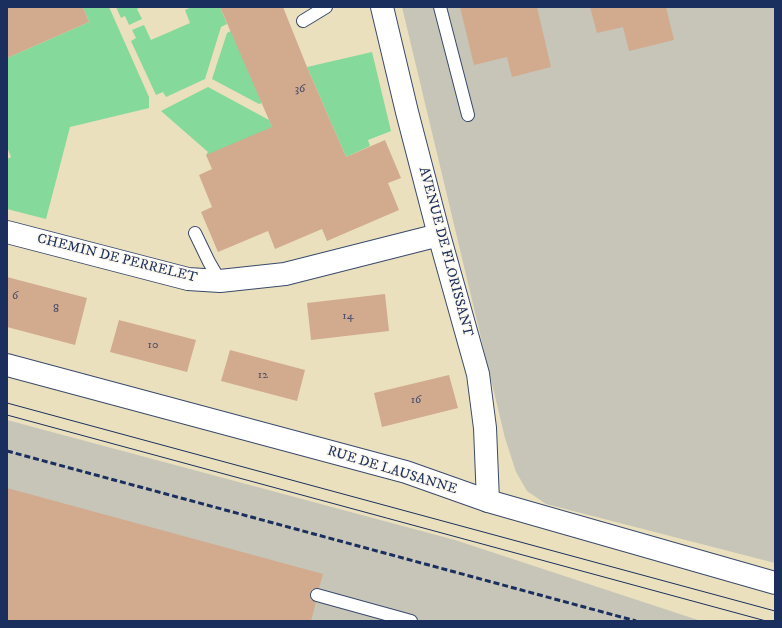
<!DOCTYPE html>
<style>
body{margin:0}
#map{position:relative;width:782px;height:628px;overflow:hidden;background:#eae0bd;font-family:"IM FELL DW Pica",serif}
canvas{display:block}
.frame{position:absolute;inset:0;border:8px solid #1b2f5e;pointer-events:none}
</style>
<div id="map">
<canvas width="782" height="628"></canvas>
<div class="frame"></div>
</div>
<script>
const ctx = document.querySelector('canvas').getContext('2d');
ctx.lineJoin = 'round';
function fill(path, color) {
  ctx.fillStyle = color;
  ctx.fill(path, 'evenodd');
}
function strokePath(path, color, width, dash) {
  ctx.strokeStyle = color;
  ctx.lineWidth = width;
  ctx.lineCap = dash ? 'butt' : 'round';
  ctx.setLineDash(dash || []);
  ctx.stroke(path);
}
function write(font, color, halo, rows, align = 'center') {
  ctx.font = font + ' "IM FELL DW Pica",serif';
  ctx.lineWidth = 3;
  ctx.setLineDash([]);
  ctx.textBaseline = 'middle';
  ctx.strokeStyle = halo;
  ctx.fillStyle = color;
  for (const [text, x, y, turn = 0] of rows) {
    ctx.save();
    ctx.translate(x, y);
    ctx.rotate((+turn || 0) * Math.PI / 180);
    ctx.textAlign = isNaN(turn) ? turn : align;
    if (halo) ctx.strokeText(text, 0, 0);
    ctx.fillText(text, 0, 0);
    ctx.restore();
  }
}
fill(new Path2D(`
 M 402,7 L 775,7 L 775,563 L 546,504 L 527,491 L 516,472 L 505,438 Z
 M 7,420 L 455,540 L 701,621 L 7,621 Z`), '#c6c5b8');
fill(new Path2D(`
 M 83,7 L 109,7 L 149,97 L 149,108 L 70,127 L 46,219 L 7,209 L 7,159 L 11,157 L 7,147 L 7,58 L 89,22 Z
 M 116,7 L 141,7 L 137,9 L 142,19 L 129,25 L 125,16 L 121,18 Z
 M 192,7 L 220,7 L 227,24 L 221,27 L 205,79 L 166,97 L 163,92 L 156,95 L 131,41 L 136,38 L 132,30 L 144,25 L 151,40 L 190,23 L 185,10 Z
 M 231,31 L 262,103 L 259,104 L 212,79 L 227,33 Z
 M 372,52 L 391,131 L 368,140 L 370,146 L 346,157 L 307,67 Z
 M 208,87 L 269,120 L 294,178 L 206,155 L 208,152 L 161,111 Z`), '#84d99b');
fill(new Path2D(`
 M 7,7 L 83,7 L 89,22 L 7,58 Z
 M 220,7 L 283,7 L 307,67 L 346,157 L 385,140 L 401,178 L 388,183 L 399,210 L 327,241 L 322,229 L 275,249 L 268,231 L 218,252 L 201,212 L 212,207 L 199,175 L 212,169 L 206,155 L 272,127 Z
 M 460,7 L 537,7 L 551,67 L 512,77 L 507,57 L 474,65 Z
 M 590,7 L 666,7 L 674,40 L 629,51 L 623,27 L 597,33 Z
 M 7,277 L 87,298 L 75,345 L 7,327 Z
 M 385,294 L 389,331 L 311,340 L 307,303 Z
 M 119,320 L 196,340 L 187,372 L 110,352 Z
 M 230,350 L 305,370 L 297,401 L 221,381 Z
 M 449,375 L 458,408 L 382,427 L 374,393 Z
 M 7,488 L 323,574 L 319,588 L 316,588 L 312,589 L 310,593 L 310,596 L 311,600 L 316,602 L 311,621 L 7,621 Z`), '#d2ab8e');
const lane = new Path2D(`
 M 440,7 L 468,115
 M 303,21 L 326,7
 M 195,233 L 209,262 L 220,281
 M 317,595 L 411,621`);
const street = new Path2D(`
 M 382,7 L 407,112 L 439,235 L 478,374 L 485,428 L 488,501
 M 7,232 L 188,279 L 220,281 L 285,274 L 439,235`);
const secondary = new Path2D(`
 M 7,365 L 406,472 L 488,501 L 775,583`);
strokePath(lane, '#3a4a6c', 14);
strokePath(street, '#3a4a6c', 24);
strokePath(secondary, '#3a4a6c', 24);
strokePath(lane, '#fff', 12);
strokePath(street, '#fff', 22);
strokePath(secondary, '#fff', 22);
strokePath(new Path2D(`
 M 7,403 L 775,611
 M 7,415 L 766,621`), '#1b2f5e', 1);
strokePath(new Path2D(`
 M 7,451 L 636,621`), '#1b2f5e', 3, [6, 3]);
write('12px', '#494e6a', null, [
 ["36",300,90],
 ["6",15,297],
 ["8",56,310],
 ["14",348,317],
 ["10",153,346],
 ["12",263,376],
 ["16",416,401]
]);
write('14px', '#1b2f5e', '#fbf7ec', [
 ["AVENUE DE FLORISSANT",445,252,75],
 ["CHEMIN DE PERRELET",117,259,14],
 ["RUE DE LAUSANNE",392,471,17]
]);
</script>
